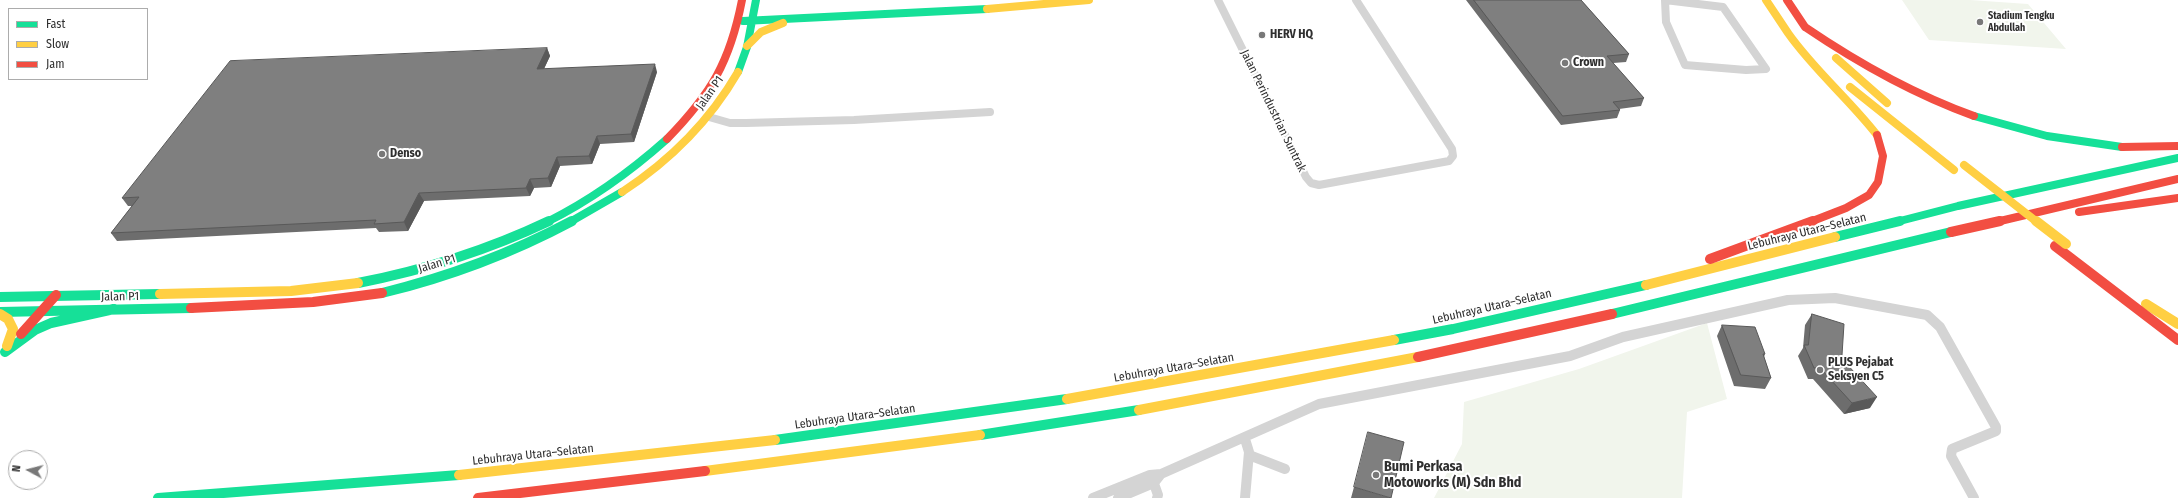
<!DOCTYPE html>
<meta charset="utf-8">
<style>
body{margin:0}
#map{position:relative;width:2178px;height:498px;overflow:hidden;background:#fff;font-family:"Fira Sans Condensed",sans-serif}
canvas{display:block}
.legend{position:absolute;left:8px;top:8px;width:140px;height:72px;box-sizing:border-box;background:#fff;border:1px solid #acacac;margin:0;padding:5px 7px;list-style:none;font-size:12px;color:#2f2f2f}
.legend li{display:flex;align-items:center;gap:8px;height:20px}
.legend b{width:20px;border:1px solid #acacac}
.north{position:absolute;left:8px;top:450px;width:40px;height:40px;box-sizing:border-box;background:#fff;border:1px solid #acacac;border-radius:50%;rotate:277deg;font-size:11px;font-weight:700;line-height:16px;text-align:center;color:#2f2f2f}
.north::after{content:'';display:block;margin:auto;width:14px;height:18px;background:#787878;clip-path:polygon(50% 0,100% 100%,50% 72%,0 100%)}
</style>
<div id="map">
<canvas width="2178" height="498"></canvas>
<ul class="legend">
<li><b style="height:5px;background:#16e098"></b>Fast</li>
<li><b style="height:5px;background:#ffcf43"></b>Slow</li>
<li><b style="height:5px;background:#f24e42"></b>Jam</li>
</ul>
<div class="north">N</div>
</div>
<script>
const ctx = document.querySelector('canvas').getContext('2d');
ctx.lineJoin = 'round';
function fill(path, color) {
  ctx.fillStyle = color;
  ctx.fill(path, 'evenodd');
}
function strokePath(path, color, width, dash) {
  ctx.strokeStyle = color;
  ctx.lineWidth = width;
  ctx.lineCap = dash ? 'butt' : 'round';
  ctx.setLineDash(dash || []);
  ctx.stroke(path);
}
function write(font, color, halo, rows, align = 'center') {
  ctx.font = font + ' "Fira Sans Condensed",sans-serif';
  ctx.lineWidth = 4;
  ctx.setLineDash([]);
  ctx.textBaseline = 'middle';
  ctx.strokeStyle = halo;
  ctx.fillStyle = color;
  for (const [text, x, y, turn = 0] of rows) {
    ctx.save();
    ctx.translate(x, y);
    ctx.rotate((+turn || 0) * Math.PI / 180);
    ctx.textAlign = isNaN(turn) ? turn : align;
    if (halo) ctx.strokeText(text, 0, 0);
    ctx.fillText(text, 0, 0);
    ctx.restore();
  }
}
fill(new Path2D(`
 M 1902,0 L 1970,0 L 2028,4 L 2066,49 L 1929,40 Z
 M 1707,323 L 1727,399 L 1687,412 L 1682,498 L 1434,498 L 1462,444 L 1464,402 L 1579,369 Z`), '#f1f5ec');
strokePath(new Path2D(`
 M 1218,0 L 1306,177 L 1311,183 L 1319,185 L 1449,161 L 1453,156 L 1452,149 L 1356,0
 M 1665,0 L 1723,7 L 1766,69 L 1746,70 L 1685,65 L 1666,22 Z
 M 709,117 L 730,123 L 746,123 L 854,120 L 990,112`), '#d4d4d4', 8);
strokePath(new Path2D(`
 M 1245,439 L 1249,452 L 1245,498
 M 1249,455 L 1285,469
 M 1152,478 L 1158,495 L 1157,498
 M 1093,498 L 1150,475 L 1161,474 L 1319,404 L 1570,356 L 1623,337 L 1788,300 L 1835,298 L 1927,315 L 1940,327 L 1996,427 L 1996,431 L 1952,449 L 1951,456 L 1974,498
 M 1118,498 L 1154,483 L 1161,474`), '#d4d4d4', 10);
strokePath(new Path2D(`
 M 743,21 L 987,9
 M 738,72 L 747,47 L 756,0
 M 1974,116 L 2047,136 L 2122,147
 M 547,222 C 591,200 630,172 667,139
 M 570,222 L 622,192
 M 1896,222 L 1958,206 L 2178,158`), '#16e098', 8);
strokePath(new Path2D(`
 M 1835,237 L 1900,221
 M 358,283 C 425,270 488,250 549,221
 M 382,293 C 448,277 512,253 572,221
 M 0,297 L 160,294
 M 0,312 L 191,308
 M 1612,314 L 1951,232
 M 1394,340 L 1453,329 L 1646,285
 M 5,352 L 35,330 L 51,323 L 114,309
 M 980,435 L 1139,410
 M 775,440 L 1067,399
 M 158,498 L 459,475`), '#16e098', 10);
strokePath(new Path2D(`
 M 1766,0 L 1788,33
 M 987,9 L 1089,0
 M 1788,33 C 1814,70 1849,99 1877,135
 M 747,46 L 761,32 L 783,23
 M 1836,58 L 1887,103
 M 1850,87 L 1954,170
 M 622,192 C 671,160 709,122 738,72`), '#ffcf43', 8);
strokePath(new Path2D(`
 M 1646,285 L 1835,237
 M 160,294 L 291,291 L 358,283
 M 2146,304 L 2178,324
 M 0,314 L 8,319 L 13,329 L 7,346
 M 1067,399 L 1394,340
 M 1139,410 L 1418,357
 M 705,471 L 980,435
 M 459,475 L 775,440`), '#ffcf43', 10);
strokePath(new Path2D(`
 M 1787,0 L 1805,27
 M 1805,27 C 1858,63 1913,94 1974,116
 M 667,139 C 711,94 730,62 742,0
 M 2122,147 L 2178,146
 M 2079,212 L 2178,198
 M 1810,222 L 1846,208 L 1869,195 L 1878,182 L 1883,156 L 1877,135
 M 1996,222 L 2178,179`), '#f24e42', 8);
strokePath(new Path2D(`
 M 1951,232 L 2000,221
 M 2055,246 L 2178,340
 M 1710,259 L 1813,221
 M 191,308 L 313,302 L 382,293
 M 21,334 L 56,295
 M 1418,357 L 1612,314
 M 478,498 L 705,471`), '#f24e42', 10);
strokePath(new Path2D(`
 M 1964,165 L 2037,222`), '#ffcf43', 8);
strokePath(new Path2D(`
 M 2036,221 L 2066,244`), '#ffcf43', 10);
fill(new Path2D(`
 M 1466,0 L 1581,0 L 1629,54 L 1626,62 L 1613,63 L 1644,98 L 1641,106 L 1619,109 L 1620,110 L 1617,118 L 1561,125 Z
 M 547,48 L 550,56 L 544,69 L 657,72 L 634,142 L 600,144 L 592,164 L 560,166 L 551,187 L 534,188 L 530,196 L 424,201 L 408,231 L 379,232 L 376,228 L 117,241 L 111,233 L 132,206 L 128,206 L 122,198 Z
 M 1812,314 L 1842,355 L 1870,408 L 1844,414 L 1813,379 L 1808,379 L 1798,356 L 1803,348 L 1805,325 Z
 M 1722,325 L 1765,354 L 1764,357 L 1771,378 L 1765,389 L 1734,386 L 1717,336 Z
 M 1354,487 L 1391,498 L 1351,498 Z`), '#6d6d6d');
fill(new Path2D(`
 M 547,48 L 550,56 L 540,77 L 537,69 Z
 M 655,64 L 657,72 L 634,142 L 631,134 Z
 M 597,136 L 600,144 L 592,164 L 589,156 Z
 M 557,157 L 560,166 L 551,187 L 548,178 Z
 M 530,179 L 534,188 L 530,196 L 526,188 Z
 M 419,193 L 424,201 L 408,231 L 404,222 Z
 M 1877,397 L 1870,408 L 1844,414 L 1852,403 Z`), '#595959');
const building = new Path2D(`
 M 1474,0 L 1581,0 L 1629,54 L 1607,56 L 1644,98 L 1613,102 L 1620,110 L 1563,116 Z
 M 547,48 L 537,69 L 655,64 L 631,134 L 597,136 L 589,156 L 557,157 L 548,178 L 530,179 L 526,188 L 419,193 L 404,222 L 374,224 L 376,220 L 111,233 L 139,197 L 122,198 L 230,61 Z
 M 1812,314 L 1844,324 L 1842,355 L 1844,361 L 1877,397 L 1852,403 L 1820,368 L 1814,368 L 1804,345 L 1808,345 Z
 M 1722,325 L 1755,327 L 1765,354 L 1763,354 L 1771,378 L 1741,375 Z
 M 1368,432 L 1404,442 L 1391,498 L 1354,487 Z`);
fill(building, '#7f7f7f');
strokePath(building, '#595959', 1);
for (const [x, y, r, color] of [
 [1980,22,4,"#787878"],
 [1262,35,4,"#787878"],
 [1565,63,4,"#787878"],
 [382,154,4,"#787878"],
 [1820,370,4,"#787878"],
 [1376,475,4,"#787878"]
]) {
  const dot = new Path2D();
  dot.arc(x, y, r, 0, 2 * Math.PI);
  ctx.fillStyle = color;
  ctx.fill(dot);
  strokePath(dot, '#fff', 1.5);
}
write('bold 10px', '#2f2f2f', '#fff', [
 ["Stadium Tengku",1988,16],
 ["Abdullah",1988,28]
], 'left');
write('bold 12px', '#2f2f2f', '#fff', [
 ["HERV HQ",1270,35],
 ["Crown",1573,63],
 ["Denso",390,154],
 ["PLUS Pejabat",1828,363],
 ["Seksyen C5",1828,377]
], 'left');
write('12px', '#2f2f2f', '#fff', [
 ["Jalan P1",710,93,-55],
 ["Jalan Perindustrian Suntrak",1273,111,64],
 ["Lebuhraya Utara–Selatan",1807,232,-14],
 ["Jalan P1",437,264,-17],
 ["Jalan P1",120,297,-1],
 ["Lebuhraya Utara–Selatan",1492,307,-13],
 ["Lebuhraya Utara–Selatan",1174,368,-10],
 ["Lebuhraya Utara–Selatan",855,417,-8],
 ["Lebuhraya Utara–Selatan",533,455,-6]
]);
write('bold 14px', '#2f2f2f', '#fff', [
 ["Bumi Perkasa",1384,467],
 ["Motoworks (M) Sdn Bhd",1384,483]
], 'left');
</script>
